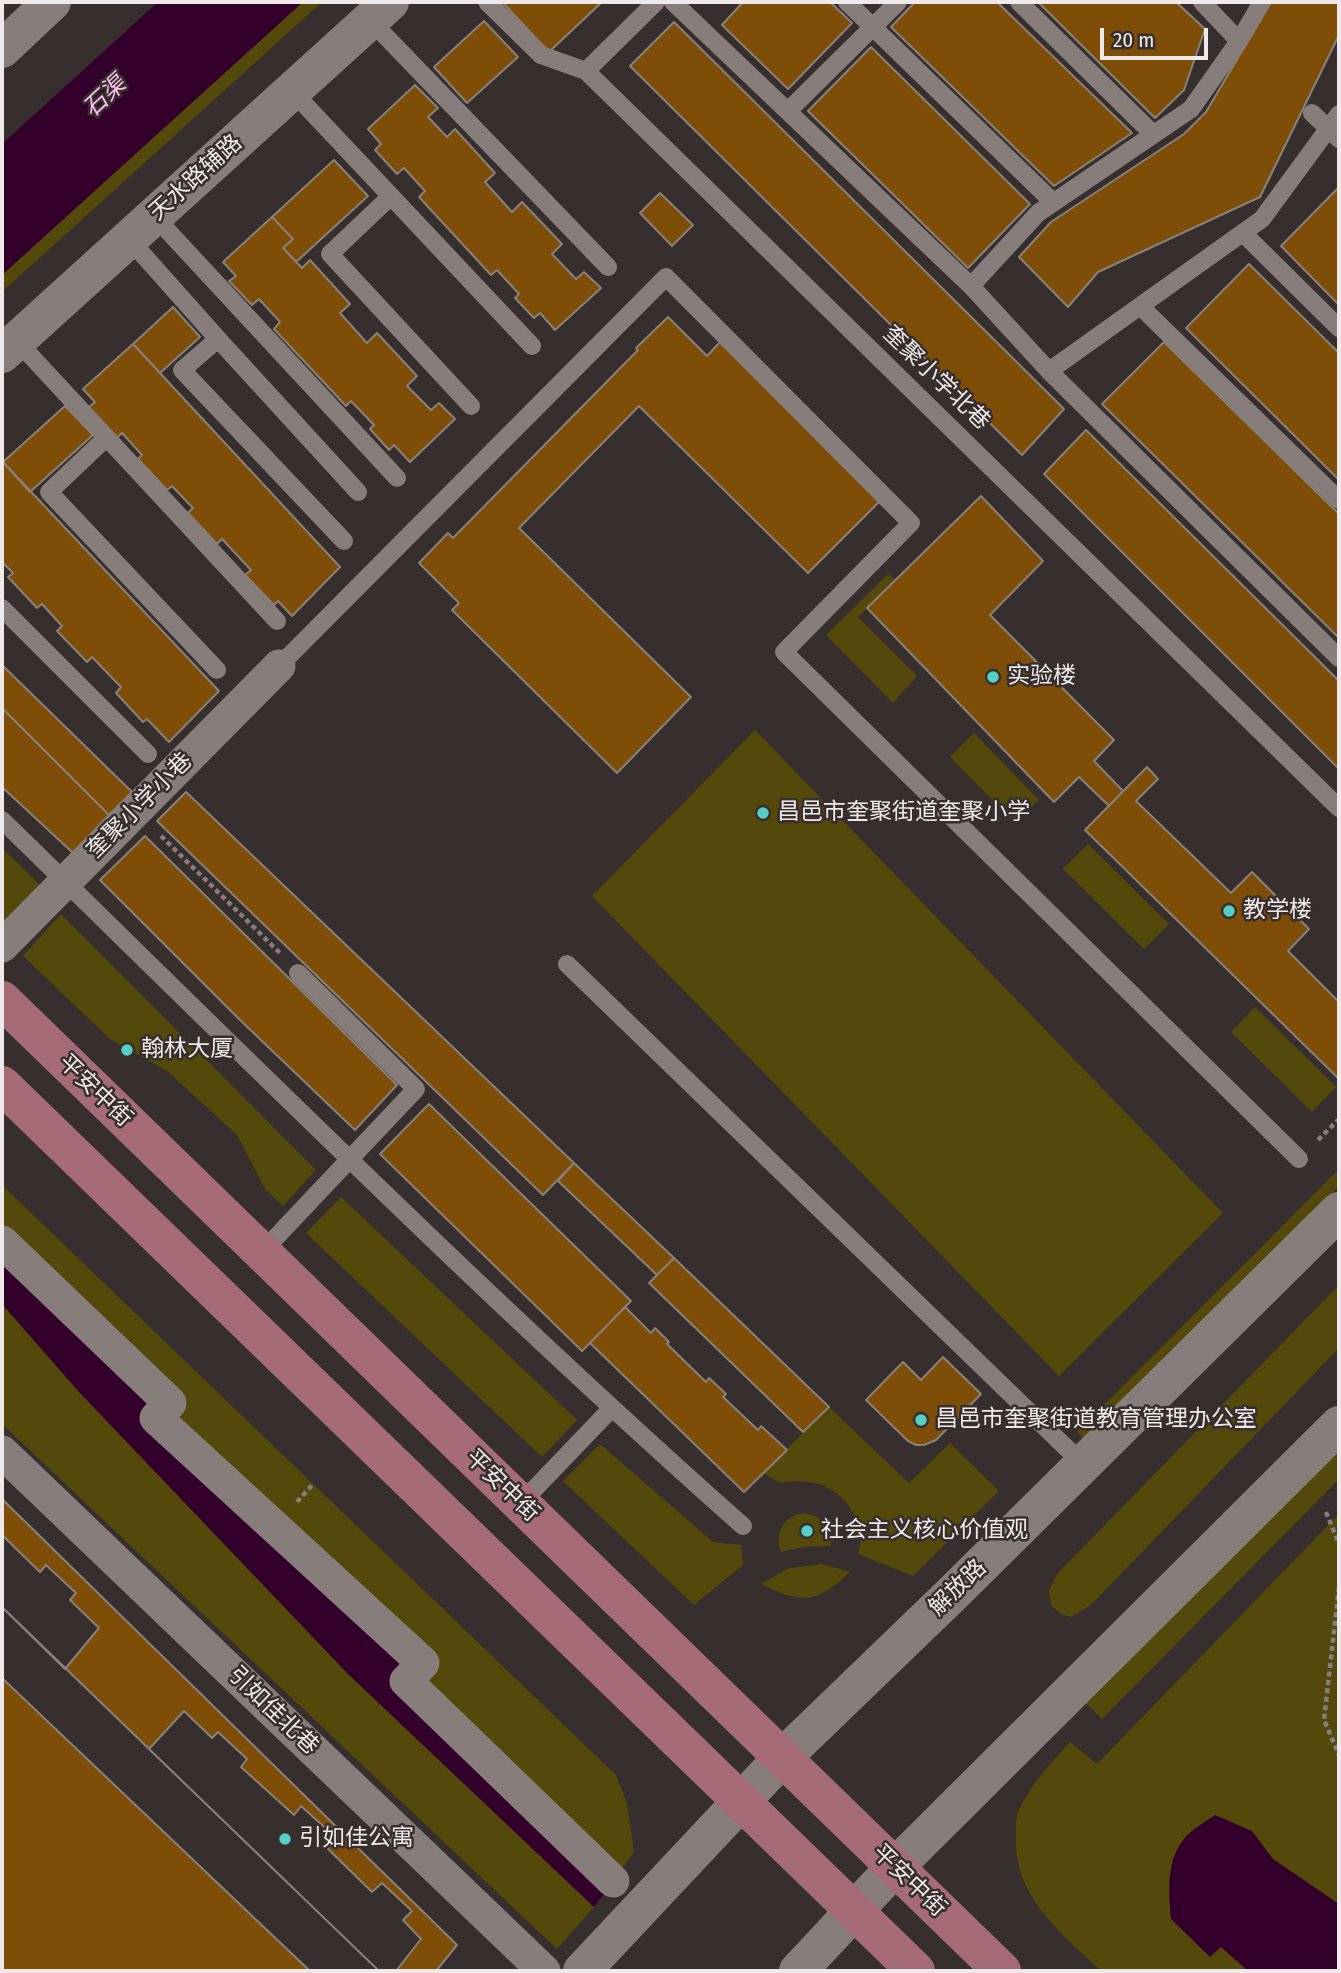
<!DOCTYPE html>
<meta charset="utf-8">
<style>
body{margin:0}
#map{position:relative;width:1341px;height:1973px;overflow:hidden;background:#372f2d;font-family:"Fira Sans Condensed",sans-serif}
canvas{display:block}
.frame{position:absolute;inset:0;border:4px solid #efeae9;pointer-events:none}
.scale{position:absolute;left:1100px;top:28px;width:108px;height:32px;box-sizing:border-box;border:4px solid #efeae9;border-top:0;padding-left:9px;font-size:21px;line-height:24px;white-space:nowrap;color:#efeae9;-webkit-text-stroke:5px #372f2d;paint-order:stroke}
</style>
<div id="map">
<canvas width="1341" height="1973"></canvas>
<div class="frame"></div>
<div class="scale">20 m</div>
</div>
<script>
const ctx = document.querySelector('canvas').getContext('2d');
ctx.lineJoin = 'round';
function fill(path, color) {
  ctx.fillStyle = color;
  ctx.fill(path, 'evenodd');
}
function strokePath(path, color, width, dash) {
  ctx.strokeStyle = color;
  ctx.lineWidth = width;
  ctx.lineCap = dash ? 'butt' : 'round';
  ctx.setLineDash(dash || []);
  ctx.stroke(path);
}
function write(font, color, halo, rows, align = 'center') {
  ctx.font = font + ' "Fira Sans Condensed","Noto Sans SC",sans-serif';
  ctx.lineWidth = 5;
  ctx.setLineDash([]);
  ctx.textBaseline = 'middle';
  ctx.strokeStyle = halo;
  ctx.fillStyle = color;
  for (const [text, x, y, turn = 0] of rows) {
    ctx.save();
    ctx.translate(x, y);
    ctx.rotate((+turn || 0) * Math.PI / 180);
    ctx.textAlign = isNaN(turn) ? turn : align;
    if (halo) ctx.strokeText(text, 0, 0);
    ctx.fillText(text, 0, 0);
    ctx.restore();
  }
}
fill(new Path2D(`
 M 298,2 L 322,2 L 2,292 L 2,272 Z
 M 888,574 L 896,580 L 858,617 L 917,676 L 893,703 L 826,635 Z
 M 755,730 L 1223,1213 L 1059,1376 L 592,896 Z
 M 974,733 L 1039,800 L 1015,823 L 950,757 Z
 M 1088,844 L 1169,924 L 1144,949 L 1063,869 Z
 M 2,848 L 40,885 L 2,923 Z
 M 61,914 L 316,1170 L 283,1206 L 265,1189 L 237,1135 L 167,1071 L 110,1039 L 23,956 Z
 M 1255,1007 L 1336,1087 L 1312,1112 L 1231,1032 Z
 M 1339,1169 L 1339,1186 L 1085,1441 L 1077,1432 Z
 M 2,1185 L 616,1775 L 627,1803 L 634,1852 L 594,1907 L 557,1949 L 2,1424 Z
 M 341,1197 L 577,1420 L 542,1457 L 306,1233 Z
 M 1339,1285 L 1339,1348 L 1091,1605 L 1071,1617 L 1061,1614 L 1051,1605 L 1049,1591 L 1057,1574 Z
 M 829,1407 L 909,1483 L 950,1443 L 999,1491 L 913,1576 L 858,1554 C 868,1526 846,1492 819,1484 C 806,1480 794,1481 780,1483 L 763,1473 Z
 M 600,1444 L 713,1542 L 741,1545 L 743,1565 L 694,1605 L 563,1481 Z
 M 1333,1449 L 1339,1455 L 1339,1479 L 1102,1719 L 1083,1700 Z
 M 804,1513 C 822,1516 834,1527 831,1546 L 803,1547 L 781,1552 C 774,1532 784,1516 804,1513 Z
 M 1339,1514 L 1339,1971 L 1101,1971 C 1063,1935 1014,1897 1016,1839 C 1016,1830 1015,1820 1018,1812 C 1030,1785 1050,1764 1070,1742 L 1097,1764 Z
 M 822,1564 L 850,1572 C 817,1604 801,1604 761,1584 L 789,1568 Z`), '#54480b');
fill(new Path2D(`
 M 158,2 L 303,2 L 2,275 L 2,144 Z
 M 2,1260 L 152,1405 L 404,1662 L 390,1679 L 607,1890 L 594,1907 L 348,1674 L 79,1392 L 2,1304 Z
 M 1215,1815 L 1252,1831 L 1273,1859 L 1339,1904 L 1339,1971 L 1248,1971 L 1221,1947 L 1210,1957 L 1171,1919 C 1169,1895 1166,1865 1181,1843 C 1188,1831 1204,1823 1215,1815 Z`), '#33002b');
const building = new Path2D(`
 M 504,2 L 602,2 L 549,52 L 503,3 Z
 M 743,2 L 830,2 L 852,23 L 788,89 L 722,25 Z
 M 915,2 L 997,2 L 1132,133 L 1054,186 L 891,27 Z
 M 1038,2 L 1176,2 L 1205,29 L 1184,90 L 1155,118 Z
 M 1271,2 L 1339,2 L 1339,35 L 1260,197 L 1098,272 L 1068,307 L 1019,257 L 1051,222 L 1184,134 L 1206,112 Z
 M 484,21 L 518,57 L 467,103 L 434,67 Z
 M 674,22 L 1064,409 L 1022,455 L 630,66 Z
 M 871,47 L 1030,204 L 968,268 L 808,111 Z
 M 415,85 L 438,108 L 428,117 L 447,137 L 455,129 L 495,173 L 485,182 L 512,212 L 522,202 L 562,244 L 552,254 L 576,279 L 584,272 L 601,288 L 555,330 L 540,313 L 534,318 L 515,298 L 519,294 L 497,270 L 491,275 L 419,197 L 425,191 L 404,168 L 397,174 L 375,150 L 381,144 L 368,129 Z
 M 334,160 L 368,196 L 296,262 L 283,248 L 293,239 L 272,217 Z
 M 1339,187 L 1339,305 L 1281,246 Z
 M 660,193 L 693,225 L 672,246 L 640,213 Z
 M 272,217 L 293,239 L 283,248 L 302,268 L 310,260 L 350,304 L 340,313 L 367,343 L 377,333 L 417,376 L 407,386 L 431,410 L 439,403 L 455,419 L 410,462 L 394,445 L 389,450 L 370,429 L 374,425 L 351,401 L 346,406 L 274,329 L 280,322 L 259,299 L 252,305 L 229,281 L 236,276 L 223,262 Z
 M 1249,264 L 1339,353 L 1339,480 L 1186,328 Z
 M 173,307 L 200,337 L 160,373 L 133,344 Z
 M 668,317 L 707,356 L 720,342 L 881,500 L 808,573 L 639,406 L 519,528 L 691,697 L 617,773 L 452,610 L 459,603 L 419,563 L 448,533 L 453,538 L 638,350 L 636,348 Z
 M 1164,342 L 1339,514 L 1339,638 L 1102,404 Z
 M 133,344 L 340,567 L 292,616 L 278,601 L 274,605 L 245,575 L 251,570 L 222,539 L 217,544 L 188,513 L 193,508 L 172,486 L 167,490 L 138,459 L 142,455 L 122,433 L 117,438 L 88,408 L 95,402 L 83,389 Z
 M 65,406 L 93,435 L 30,492 L 3,462 Z
 M 1086,430 L 1339,681 L 1339,769 L 1044,474 Z
 M 3,462 L 219,691 L 169,742 L 147,719 L 143,722 L 116,693 L 121,687 L 92,657 L 87,662 L 57,631 L 62,626 L 42,604 L 37,608 L 8,577 L 13,573 L 2,562 Z
 M 981,496 L 1043,561 L 990,615 L 1114,740 L 1094,761 L 1123,791 L 1109,806 L 1079,777 L 1054,802 L 867,608 Z
 M 2,665 L 132,792 L 109,815 L 2,708 Z
 M 2,708 L 109,815 L 73,853 L 2,787 Z
 M 1147,767 L 1158,779 L 1136,801 L 1231,893 L 1252,872 L 1309,929 L 1288,951 L 1339,1002 L 1339,1079 L 1085,830 Z
 M 186,792 L 574,1163 L 543,1195 L 157,821 Z
 M 145,836 L 397,1085 L 355,1130 L 239,1019 L 100,880 Z
 M 429,1104 L 631,1301 L 582,1351 L 380,1154 Z
 M 574,1163 L 674,1258 L 657,1275 L 558,1181 Z
 M 674,1258 L 829,1407 L 803,1432 L 649,1283 Z
 M 625,1307 L 651,1333 L 655,1328 L 669,1342 L 667,1344 L 706,1382 L 709,1378 L 726,1394 L 723,1397 L 758,1430 L 761,1426 L 787,1450 L 744,1492 L 590,1343 Z
 M 943,1357 L 981,1394 L 936,1440 L 924,1445 L 916,1445 L 908,1441 L 866,1400 L 903,1362 L 921,1380 Z
 M 2,1499 L 457,1945 L 436,1971 L 379,1971 L 2,1607 Z
 M 2,1535 L 40,1572 L 46,1565 L 76,1593 L 70,1600 L 99,1628 L 65,1669 L 2,1607 Z
 M 2,1678 L 310,1971 L 2,1971 Z
 M 184,1711 L 212,1738 L 218,1732 L 247,1759 L 241,1767 L 294,1815 L 301,1806 L 331,1833 L 324,1845 L 372,1892 L 382,1883 L 412,1911 L 403,1920 L 421,1939 L 396,1971 L 379,1971 L 149,1749 Z`);
fill(building, '#7e4d08');
strokePath(building, '#88827b', 2);
strokePath(new Path2D(`
 M 161,836 L 282,955
 M 1318,1140 L 1339,1119
 M 297,1502 L 313,1484
 M 1326,1512 L 1339,1544
 M 1339,1587 L 1324,1720 L 1339,1755`), '#857e7d', 4.5, [5, 3.5]);
strokePath(new Path2D(`
 M 487,2 L 541,55 L 586,71 L 1339,808
 M 673,2 L 971,286 L 1049,371 L 1339,658
 M 847,2 L 1053,202
 M 1019,2 L 1153,134
 M 1202,2 L 1239,41
 M 370,20 L 608,267
 M 586,71 L 656,2
 M 292,91 L 532,346
 M 788,111 L 898,2
 M 1312,113 L 1339,139
 M 391,196 L 330,254 L 471,406
 M 154,216 L 397,478
 M 1243,233 L 1339,328
 M 129,239 L 218,339 L 182,370 L 344,541
 M 971,286 L 1038,213 L 1191,109 L 1239,41 L 1262,2
 M 1140,306 L 1339,500
 M 218,339 L 358,492
 M 17,341 L 277,621
 M 1049,371 L 1262,219 L 1339,114
 M 106,438 L 49,492 L 217,670
 M 2,608 L 148,754
 M 279,666 L 666,277 L 911,523 L 784,652 L 1299,1159
 M 2,820 C 246,1058 487,1299 743,1526
 M 567,964 L 1083,1464
 M 262,1252 L 416,1089 L 298,973
 M 520,1504 L 611,1409`), '#877d7b', 18);
strokePath(new Path2D(`
 M 2,946 L 279,666
 M 2,1242 L 170,1403 L 156,1418 L 423,1663 L 406,1681 L 613,1881
 M 2,1452 L 544,1971`), '#877d7b', 33);
strokePath(new Path2D(`
 M 2,49 L 52,2
 M 2,354 L 390,2
 M 582,1971 L 782,1758 L 950,1596 L 1339,1211
 M 798,1971 L 895,1867 L 1339,1425`), '#877d7b', 38);
strokePath(new Path2D(`
 M 2,1000 L 1002,1971
 M 2,1085 L 916,1971`), '#a56c77', 38);
for (const [x, y, r, color] of [
 [993,677,7,"#55cec5"],
 [763,813,7,"#55cec5"],
 [1229,911,7,"#55cec5"],
 [127,1050,7,"#55cec5"],
 [921,1420,7,"#55cec5"],
 [807,1531,7,"#55cec5"],
 [285,1839,7,"#55cec5"]
]) {
  const dot = new Path2D();
  dot.arc(x, y, r, 0, 2 * Math.PI);
  ctx.fillStyle = color;
  ctx.fill(dot);
  strokePath(dot, '#372f2d', 2.5);
}
write('23px', '#efeae9', '#372f2d', [
 ["天水路辅路",196,178,-42],
 ["奎聚小学北巷",936,378,44],
 ["奎聚小学小巷",140,806,-45],
 ["平安中街",95,1091,44],
 ["平安中街",502,1486,44],
 ["解放路",958,1588,-44],
 ["引如佳北巷",273,1711,44],
 ["平安中街",909,1881,44]
]);
write('23px', '#efeae9', '#372f2d', [
 ["实验楼",1007,677],
 ["昌邑市奎聚街道奎聚小学",777,813],
 ["教学楼",1243,911],
 ["翰林大厦",141,1050],
 ["昌邑市奎聚街道教育管理办公室",935,1420],
 ["社会主义核心价值观",821,1531],
 ["引如佳公寓",299,1839]
], 'left');
write('italic 24px', '#fdbfed', '#372f2d', [
 ["石渠",105,97,-43]
]);
</script>
